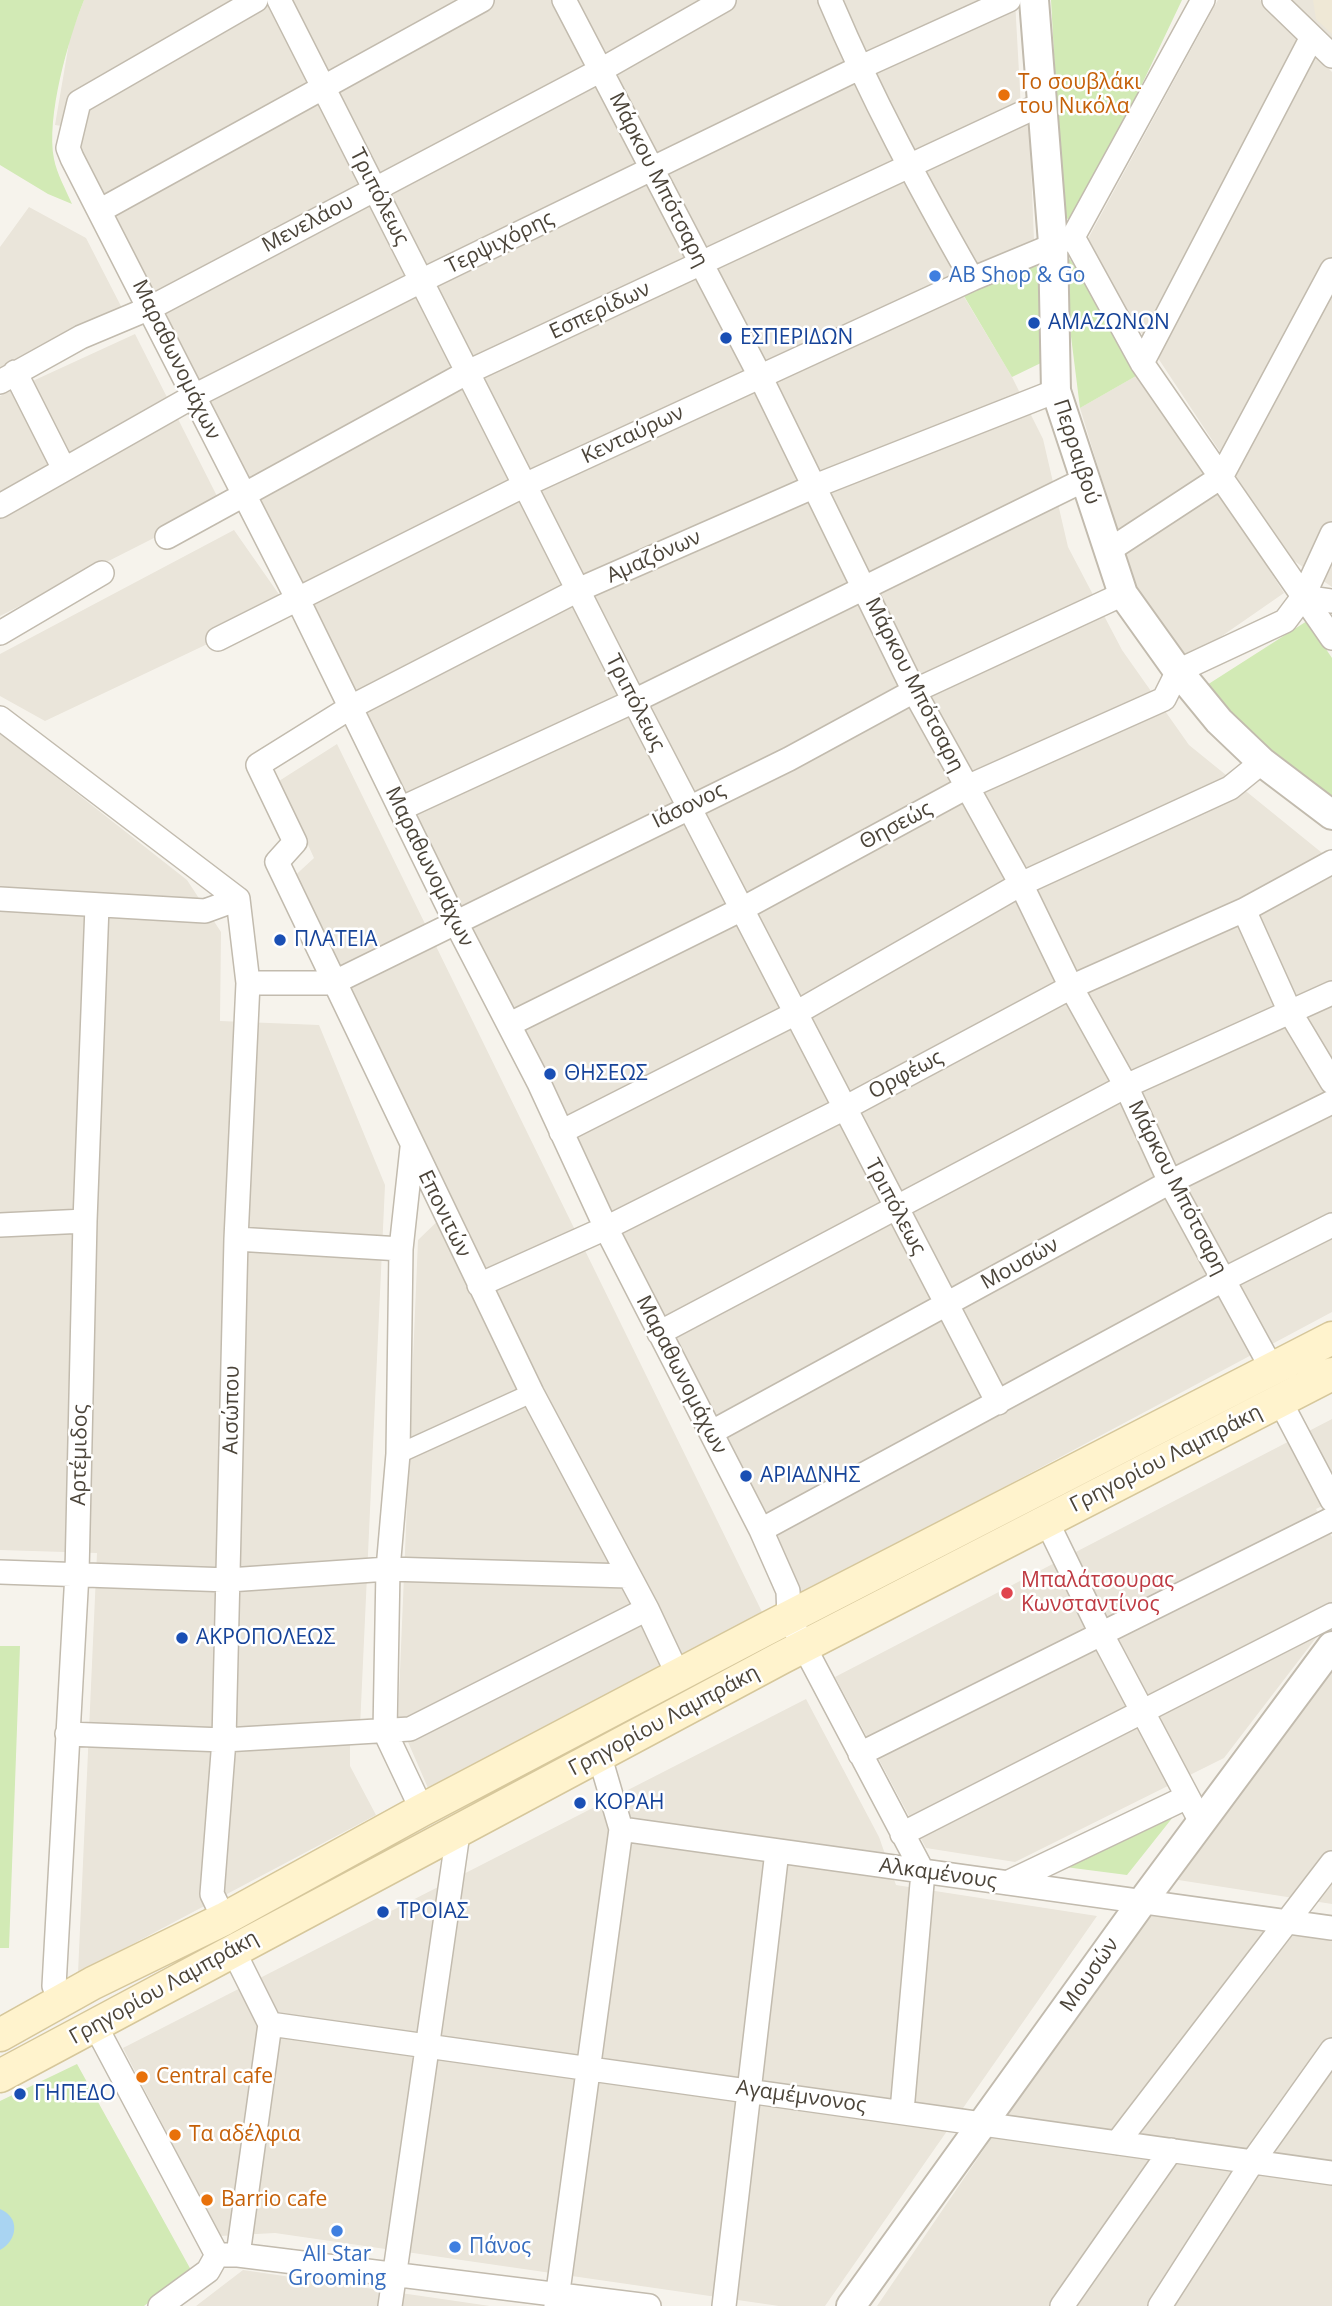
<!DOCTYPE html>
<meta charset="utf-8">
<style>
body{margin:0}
canvas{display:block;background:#f6f3ec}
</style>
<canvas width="1332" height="2306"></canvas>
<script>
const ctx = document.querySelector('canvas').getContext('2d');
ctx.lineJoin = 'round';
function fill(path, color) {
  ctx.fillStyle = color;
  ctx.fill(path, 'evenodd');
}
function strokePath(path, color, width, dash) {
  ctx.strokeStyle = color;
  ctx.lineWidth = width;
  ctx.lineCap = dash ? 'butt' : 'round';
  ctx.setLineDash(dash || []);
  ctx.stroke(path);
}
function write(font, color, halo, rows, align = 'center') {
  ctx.font = font + ' "Open Sans",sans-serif';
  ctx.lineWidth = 5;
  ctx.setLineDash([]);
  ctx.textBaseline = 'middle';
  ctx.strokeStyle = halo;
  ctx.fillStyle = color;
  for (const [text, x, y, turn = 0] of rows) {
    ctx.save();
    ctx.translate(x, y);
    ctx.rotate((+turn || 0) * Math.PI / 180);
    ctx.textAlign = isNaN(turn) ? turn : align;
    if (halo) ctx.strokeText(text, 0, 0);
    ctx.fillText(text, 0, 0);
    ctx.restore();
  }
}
fill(new Path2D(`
 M 84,0 L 1015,0 L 1021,109 L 243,483 L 68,127 L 55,125 L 70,37 Z
 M 1218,0 L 1260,0 L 1332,72 L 1332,587 L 1290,558 L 1084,246 Z
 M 1289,0 L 1332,0 L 1332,42 Z
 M 1029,116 L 1034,241 L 954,280 L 1012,377 L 1043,439 L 1068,547 L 1122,650 L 1189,745 L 1332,861 L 1332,1312 L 800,1596 L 250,494 L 512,362 Z
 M 29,207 L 86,238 L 124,312 L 0,368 L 0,247 Z
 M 135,334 L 221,504 L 0,616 L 0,396 Z
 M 1143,372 L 1284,593 L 1183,663 L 1137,595 L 1080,408 Z
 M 234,530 L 285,603 L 218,639 L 45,721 L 0,696 L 0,654 Z
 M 0,733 L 187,880 L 221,932 L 220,1021 L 319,1025 L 385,1185 L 360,1727 L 350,1729 L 350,1766 L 376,1815 L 78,1973 L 97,1553 L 0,1550 Z
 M 337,744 L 763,1614 L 428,1788 L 398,1719 L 418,1240 L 448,1211 L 288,882 L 314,858 L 279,781 Z
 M 1332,1419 L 1332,1501 L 1316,1509 L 1332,1537 L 1332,1617 L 1224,1758 L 1015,1862 L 926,1848 L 835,1677 Z
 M 1332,1668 L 1332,1904 L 1172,1879 Z
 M 806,1699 L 879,1837 L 896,1885 L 1097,1916 L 825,2306 L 779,2306 L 275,2233 L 220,2236 L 123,2048 Z
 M 1149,1907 L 1332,1935 L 1332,2306 L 877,2306 Z
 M 243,2270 L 490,2306 L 196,2306 Z`), '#eae5da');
fill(new Path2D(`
 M 1313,0 L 1332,0 L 1332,34 L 1316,19 Z`), '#efe8d6');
fill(new Path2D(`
 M 0,0 L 84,0 C 68,40 46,117 54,159 C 57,174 66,190 72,204 L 48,194 L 0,165 Z
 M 1051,0 L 1182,0 L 1075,225 L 1063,215 Z
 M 1036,258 L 1045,361 L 1012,377 L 964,296 Z
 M 1070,259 L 1143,372 L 1080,408 L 1062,265 Z
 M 1307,621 L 1332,658 L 1332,800 L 1196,692 Z
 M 0,1646 L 20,1646 L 9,1948 L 0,1948 Z
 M 1177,1812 L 1127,1875 L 1065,1867 Z
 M 77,2064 L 191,2270 L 144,2306 L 0,2306 L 0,2101 Z`), '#d2eab5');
fill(new Path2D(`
 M 0,2209 C 20,2217 18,2240 0,2250 Z`), '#a9d4f2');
const pedestrian = new Path2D(`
 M 398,1454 L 532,1393`);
const minor = new Path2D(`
 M 256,0 L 79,102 L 68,148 L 72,158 L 297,598 L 455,921 L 539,1083 L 606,1228 L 761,1530 L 788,1591 L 789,1618 L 923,1872
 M 279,0 L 634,701 L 998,1403
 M 564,0 L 760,376 L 914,691 L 1021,884 L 1071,987 L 1126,1086 L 1170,1182 L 1271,1367
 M 830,0 C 871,97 920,188 972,279
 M 1274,0 L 1332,56
 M 101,210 L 482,0
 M 1073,237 L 1203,0
 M 1142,363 L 1312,37
 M 15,372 L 64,469
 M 0,382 L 81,337 L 150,308 L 601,70 L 724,0
 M 0,506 L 194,396 L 423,280 L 859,68 L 1009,0
 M 167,537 L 468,372 L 1044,103
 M 1108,551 L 1221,477 L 1332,270
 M 1303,597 L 1332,601
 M 0,633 L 102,573
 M 218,639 L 527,484 L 972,279 L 1073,237 L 1142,363 L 1332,638
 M 0,718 L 238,899
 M 400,809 L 634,701 L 1084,480
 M 0,899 L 205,911 L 238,899
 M 1244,910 L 1290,1012 L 1332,1082
 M 248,983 L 333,983 L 789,759 L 914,691 L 1123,594
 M 510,1024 L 742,909 L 967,787 L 1164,699 L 1178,671 L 1285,621 L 1303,597 L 1332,534
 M 561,1132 L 796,1013 L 1021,884 L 1230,788 L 1262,762
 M 412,1148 L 401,1249 L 398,1454 L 388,1569 L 385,1732 L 422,1810
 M 0,1225 L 85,1221
 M 236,1239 L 401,1249
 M 479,1285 L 606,1228 L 843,1109 L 1071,987 L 1244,910 L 1332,862
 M 659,1333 L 1126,1086 L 1332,993
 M 1280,1401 L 1332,1500
 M 712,1432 L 1170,1182 L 1332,1102
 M 1046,1520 L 1101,1633 L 1201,1822
 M 761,1530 L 1223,1280 L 1332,1225
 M 0,1572 L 229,1580 L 388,1569 L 628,1576
 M 678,1675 L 647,1609 L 532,1393 L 277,862 L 295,842 L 258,765 L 351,707 L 578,590 L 815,486 L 1056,391
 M 67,1734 L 224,1740 L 410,1729 L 647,1609
 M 599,1754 L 621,1829 L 1332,1928
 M 860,1754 L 1332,1519
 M 902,1834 L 1332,1615
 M 1007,1883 L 1187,1797
 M 224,1919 L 212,1894 L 224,1740 L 236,1239 L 248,983 L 238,899
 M 233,1950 L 270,2024 L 238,2255
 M 61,2002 L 54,1986 L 77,1573 L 85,1221 L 97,906
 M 270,2024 L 1332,2173
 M 95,2025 L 217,2255
 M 902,2111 L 923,1872
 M 1117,2143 L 1332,1863
 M 160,2306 L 208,2271 L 217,2255 L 238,2255 L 649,2306
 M 390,2306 L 458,1833
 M 556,2306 L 621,1829
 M 724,2306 L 777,1851
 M 1062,2306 L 1171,2150
 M 1160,2306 L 1253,2161 L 1332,2050`);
const tertiary = new Path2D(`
 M 1034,0 L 1053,243 L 1056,391 L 1123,594 L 1178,671 L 1219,721 L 1262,762 L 1332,815
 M 851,2306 L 1142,1902 L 1332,1646`);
const secondary = new Path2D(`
 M 0,2035 L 93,1983 L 224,1919 L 422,1810 L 766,1629 L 1332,1338
 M 0,2076 L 781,1658 L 1332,1374`);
strokePath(pedestrian, '#c2bbae', 21);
strokePath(minor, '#c2bbae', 26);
strokePath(tertiary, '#c2bbae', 32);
strokePath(secondary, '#d6c79b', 35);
strokePath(pedestrian, '#fff', 18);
strokePath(minor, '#fff', 23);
strokePath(tertiary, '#fff', 28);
strokePath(secondary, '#fff3cd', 32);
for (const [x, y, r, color] of [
 [1004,95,7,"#e8710a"],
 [935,276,7,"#3f7fe0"],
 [1034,323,7,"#1a4fb4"],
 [726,338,7,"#1a4fb4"],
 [280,940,7,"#1a4fb4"],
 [550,1074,7,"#1a4fb4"],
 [746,1476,7,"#1a4fb4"],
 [1007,1593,7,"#e0444e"],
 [182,1638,7,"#1a4fb4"],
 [580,1803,7,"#1a4fb4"],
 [383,1912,7,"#1a4fb4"],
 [142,2077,7,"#e8710a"],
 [20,2094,7,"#1a4fb4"],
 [175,2135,7,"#e8710a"],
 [207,2200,7,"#e8710a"],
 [337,2231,7,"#3f7fe0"],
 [455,2247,7,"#3f7fe0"]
]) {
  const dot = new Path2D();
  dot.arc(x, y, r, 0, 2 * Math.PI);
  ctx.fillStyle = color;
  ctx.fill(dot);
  strokePath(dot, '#fff', 2.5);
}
write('21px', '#c56008', '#fff', [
 ["Το σουβλάκι",1018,83],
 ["του Νικόλα",1018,107],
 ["Central cafe",156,2077],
 ["Τα αδέλφια",189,2135],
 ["Barrio cafe",221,2200]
], 'left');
write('21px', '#4b4439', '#fff', [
 ["Μάρκου Μπότσαρη",658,180,63],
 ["Τριπόλεως",379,197,63],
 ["Μενελάου",308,224,-28],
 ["Τερψιχόρης",500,243,-26],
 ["Εσπερίδων",600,311,-25],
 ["Μαραθωνομάχων",176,360,64],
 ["Κενταύρων",633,435,-25],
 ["Περραιβού",1076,452,72],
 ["Αμαζόνων",654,557,-24],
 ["Μάρκου Μπότσαρη",914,685,63],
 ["Τριπόλεως",635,703,63],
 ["Ιάσονος",689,806,-26],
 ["Θησεώς",896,826,-28],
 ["Μαραθωνομάχων",429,867,64],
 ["Ορφέως",906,1075,-28],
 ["Μάρκου Μπότσαρη",1177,1188,63],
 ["Τριπόλεως",895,1207,62],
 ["Επονιτών",444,1214,64],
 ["Μουσών",1020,1264,-29],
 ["Μαραθωνομάχων",681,1375,63],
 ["Αισώπου",232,1410,-89],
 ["Αρτέμιδος",80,1455,-89],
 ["Γρηγορίου Λαμπράκη",1166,1459,-27],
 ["Γρηγορίου Λαμπράκη",664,1721,-28],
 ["Αλκαμένους",938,1874,8],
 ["Μουσών",1090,1975,-55],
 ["Γρηγορίου Λαμπράκη",164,1988,-29],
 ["Αγαμέμνονος",801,2097,8]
]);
write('21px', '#366cbe', '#fff', [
 ["AB Shop & Go",949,276],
 ["Πάνος",469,2247],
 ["All Star",337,2255,"center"],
 ["Grooming",337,2279,"center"]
], 'left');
write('21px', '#164399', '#fff', [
 ["ΑΜΑΖΩΝΩΝ",1048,323],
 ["ΕΣΠΕΡΙΔΩΝ",740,338],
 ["ΠΛΑΤΕΙΑ",294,940],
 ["ΘΗΣΕΩΣ",564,1074],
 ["ΑΡΙΑΔΝΗΣ",760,1476],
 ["ΑΚΡΟΠΟΛΕΩΣ",196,1638],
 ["ΚΟΡΑΗ",594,1803],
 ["ΤΡΟΙΑΣ",397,1912],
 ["ΓΗΠΕΔΟ",34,2094]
], 'left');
write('21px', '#be3a42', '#fff', [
 ["Μπαλάτσουρας",1021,1581],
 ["Κωνσταντίνος",1021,1605]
], 'left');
</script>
